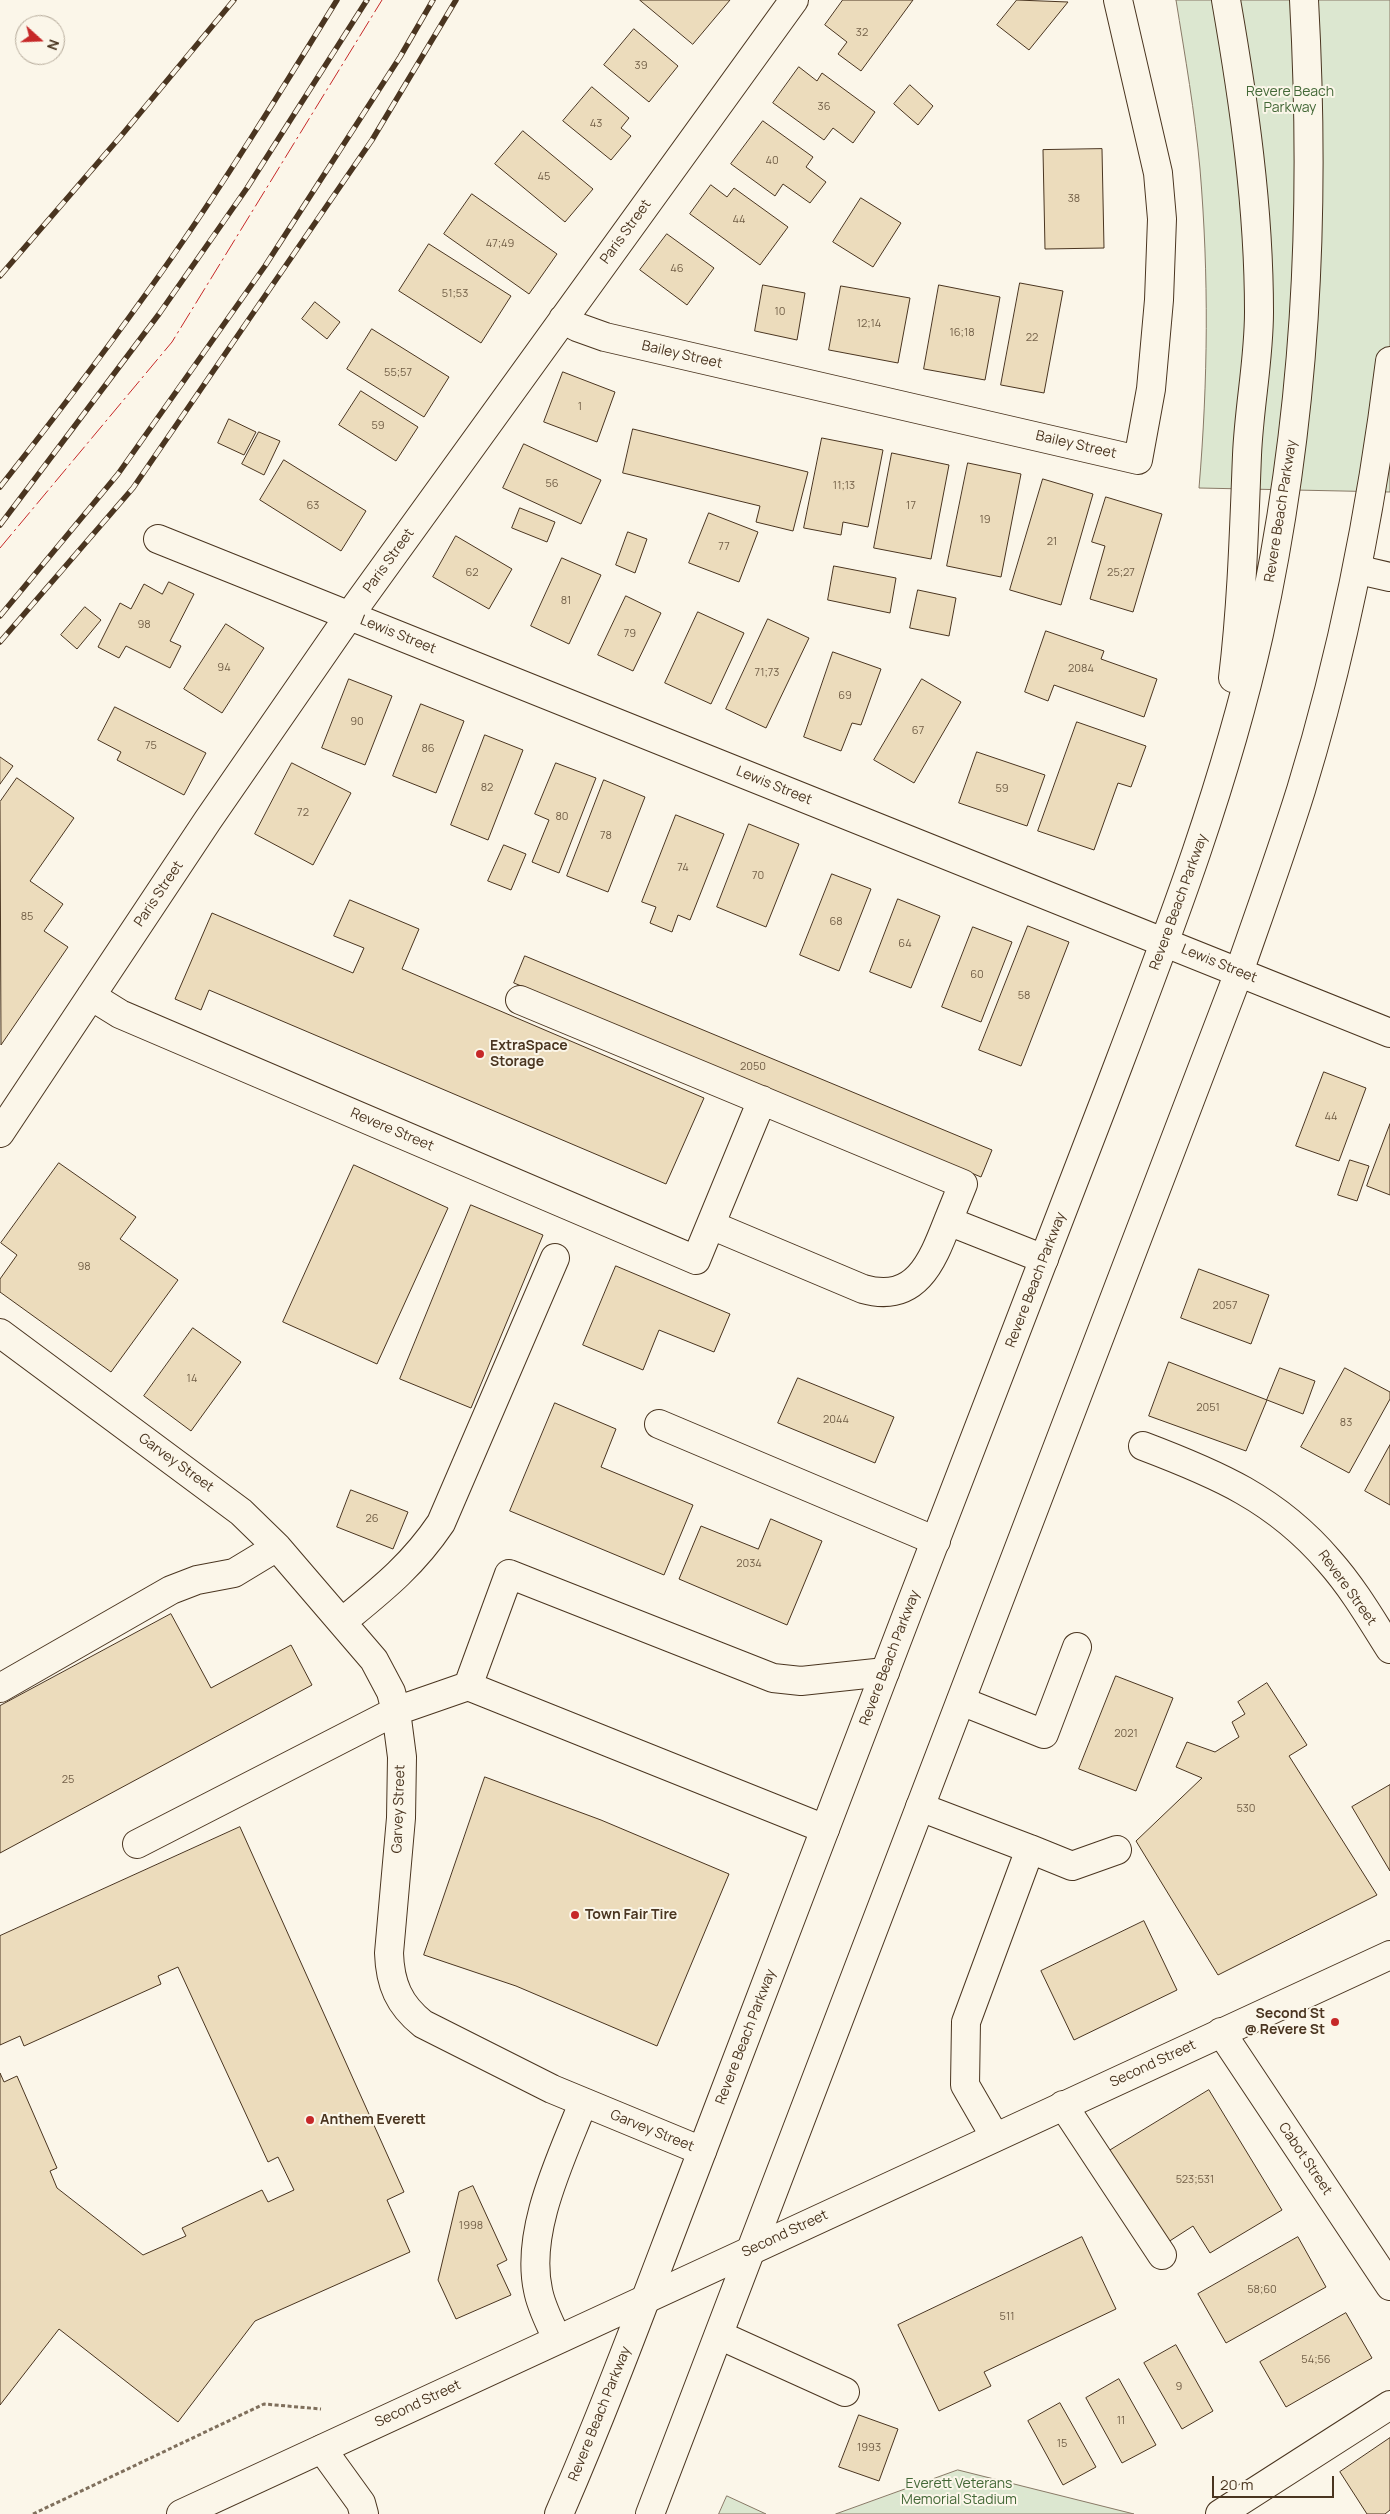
<!DOCTYPE html>
<style>
body{margin:0}
#map{position:relative;width:1390px;height:2514px;overflow:hidden;background:#fbf6e9;font-family:Manrope,sans-serif}
canvas{display:block}
.north{position:absolute;left:15px;top:15px;width:50px;height:50px;box-sizing:border-box;background:#fbf6e9;border:1px solid #b4a999;border-radius:50%;rotate:110deg;font-size:14px;font-weight:700;line-height:20px;text-align:center;color:#4a3520}
.north::after{content:'';display:block;margin:auto;width:18px;height:22px;background:#c62828;clip-path:polygon(50% 0,100% 100%,50% 72%,0 100%)}
.scale{position:absolute;left:1212px;top:2476px;width:122px;height:22px;box-sizing:border-box;border:2px solid #4a3520;border-top:0;padding-left:6px;font-size:15px;line-height:18px;white-space:nowrap;color:#4a3520;-webkit-text-stroke:4px #fbf6e9;paint-order:stroke}
</style>
<div id="map">
<canvas width="1390" height="2514"></canvas>
<div class="north">N</div>
<div class="scale">20 m</div>
</div>
<script>
const ctx = document.querySelector('canvas').getContext('2d');
ctx.lineJoin = 'round';
function fill(path, color) {
  ctx.fillStyle = color;
  ctx.fill(path, 'evenodd');
}
function strokePath(path, color, width, dash) {
  ctx.strokeStyle = color;
  ctx.lineWidth = width;
  ctx.lineCap = dash ? 'butt' : 'round';
  ctx.setLineDash(dash || []);
  ctx.stroke(path);
}
function write(font, color, halo, rows, align = 'center') {
  ctx.font = font + ' Manrope,sans-serif';
  ctx.lineWidth = 4;
  ctx.setLineDash([]);
  ctx.textBaseline = 'middle';
  ctx.strokeStyle = halo;
  ctx.fillStyle = color;
  for (const [text, x, y, turn = 0] of rows) {
    ctx.save();
    ctx.translate(x, y);
    ctx.rotate((+turn || 0) * Math.PI / 180);
    ctx.textAlign = isNaN(turn) ? turn : align;
    if (halo) ctx.strokeText(text, 0, 0);
    ctx.fillText(text, 0, 0);
    ctx.restore();
  }
}
const green = new Path2D(`
 M 1176,0 L 1390,0 L 1390,492 L 1199,488 C 1208,381 1209,276 1200,169 C 1195,113 1185,56 1176,0 Z
 M 958,2470 L 1134,2514 L 836,2514 Z
 M 727,2496 L 766,2514 L 719,2514 Z`);
fill(green, '#dce7d0');
strokePath(green, '#887966', 1);
const building = new Path2D(`
 M 640,0 L 730,0 L 693,44 Z
 M 843,0 L 913,0 L 861,71 L 838,54 L 847,42 L 825,25 Z
 M 1017,0 L 1068,2 L 1029,50 L 997,25 Z
 M 634,29 L 678,66 L 649,102 L 604,65 Z
 M 799,67 L 817,81 L 822,73 L 875,112 L 853,143 L 833,128 L 824,140 L 773,103 Z
 M 910,85 L 933,106 L 918,125 L 894,104 Z
 M 592,87 L 629,118 L 621,128 L 631,136 L 611,160 L 563,121 Z
 M 763,121 L 813,157 L 806,167 L 826,182 L 810,203 L 783,184 L 775,196 L 731,164 Z
 M 523,131 L 593,189 L 565,222 L 495,164 Z
 M 1102,149 L 1104,248 L 1045,249 L 1043,150 Z
 M 711,185 L 727,197 L 734,188 L 788,227 L 760,265 L 690,214 Z
 M 472,194 L 557,254 L 529,294 L 444,234 Z
 M 861,198 L 901,223 L 873,267 L 833,242 Z
 M 667,234 L 714,268 L 687,305 L 640,270 Z
 M 429,244 L 511,296 L 481,343 L 399,291 Z
 M 1020,283 L 1063,291 L 1044,393 L 1001,385 Z
 M 763,285 L 805,293 L 797,340 L 755,331 Z
 M 939,285 L 1000,297 L 985,380 L 924,369 Z
 M 841,286 L 910,298 L 898,363 L 829,350 Z
 M 315,302 L 340,322 L 327,339 L 302,319 Z
 M 372,329 L 449,377 L 424,417 L 347,369 Z
 M 563,372 L 615,392 L 597,442 L 544,422 Z
 M 361,391 L 418,427 L 396,461 L 339,425 Z
 M 229,419 L 256,432 L 244,455 L 218,443 Z
 M 633,429 L 808,472 L 793,531 L 756,522 L 760,506 L 623,473 Z
 M 259,432 L 280,441 L 264,475 L 242,464 Z
 M 822,438 L 883,450 L 868,527 L 843,522 L 841,535 L 804,528 Z
 M 524,444 L 601,480 L 581,524 L 503,488 Z
 M 892,453 L 949,465 L 931,559 L 874,548 Z
 M 284,460 L 366,511 L 341,551 L 260,500 Z
 M 968,463 L 1021,474 L 1001,577 L 947,566 Z
 M 1043,479 L 1093,494 L 1061,605 L 1010,590 Z
 M 1106,497 L 1162,514 L 1133,612 L 1090,599 L 1105,546 L 1092,542 Z
 M 520,508 L 555,522 L 547,542 L 512,528 Z
 M 709,513 L 758,532 L 739,582 L 689,563 Z
 M 628,532 L 647,539 L 635,573 L 616,565 Z
 M 456,536 L 512,569 L 489,609 L 433,577 Z
 M 562,558 L 601,575 L 569,644 L 531,626 Z
 M 834,566 L 896,578 L 890,613 L 828,600 Z
 M 169,582 L 194,594 L 170,641 L 181,646 L 170,668 L 126,646 L 119,658 L 98,647 L 120,603 L 131,609 L 144,584 L 162,594 Z
 M 918,590 L 956,598 L 949,636 L 910,628 Z
 M 626,596 L 661,613 L 633,671 L 598,655 Z
 M 85,607 L 101,620 L 77,649 L 61,635 Z
 M 698,612 L 744,633 L 711,704 L 665,683 Z
 M 768,619 L 809,638 L 766,728 L 726,709 Z
 M 226,624 L 264,648 L 222,713 L 184,689 Z
 M 1046,631 L 1104,651 L 1101,659 L 1157,679 L 1144,717 L 1054,685 L 1048,701 L 1025,692 Z
 M 833,652 L 881,669 L 861,725 L 852,723 L 841,751 L 804,737 Z
 M 349,679 L 392,696 L 365,765 L 322,748 Z
 M 922,679 L 961,702 L 914,783 L 874,760 Z
 M 421,704 L 464,721 L 436,793 L 393,776 Z
 M 115,707 L 206,753 L 184,795 L 117,760 L 121,752 L 98,740 Z
 M 1077,722 L 1146,746 L 1131,787 L 1118,783 L 1094,850 L 1038,831 Z
 M 485,735 L 523,750 L 488,840 L 451,825 Z
 M 977,752 L 1045,775 L 1027,826 L 959,803 Z
 M 0,757 L 13,766 L 0,784 Z
 M 292,763 L 351,793 L 313,865 L 255,834 Z
 M 556,763 L 596,778 L 559,873 L 532,862 L 549,820 L 535,814 Z
 M 17,778 L 74,818 L 30,881 L 63,904 L 44,931 L 68,947 L 1,1045 L 0,802 Z
 M 604,780 L 645,797 L 608,892 L 567,876 Z
 M 676,815 L 724,834 L 690,920 L 678,915 L 672,932 L 650,923 L 656,907 L 642,902 Z
 M 749,824 L 799,844 L 766,927 L 717,907 Z
 M 504,845 L 526,854 L 511,890 L 488,881 Z
 M 832,874 L 871,889 L 839,971 L 800,955 Z
 M 898,899 L 940,916 L 911,988 L 870,972 Z
 M 350,900 L 419,929 L 402,969 L 704,1098 L 666,1184 L 209,990 L 201,1010 L 175,999 L 212,913 L 353,973 L 364,948 L 334,936 Z
 M 1028,926 L 1069,942 L 1021,1066 L 979,1050 Z
 M 973,927 L 1012,942 L 981,1022 L 942,1007 Z
 M 525,956 L 992,1150 L 981,1177 L 514,983 Z
 M 1324,1072 L 1366,1088 L 1339,1161 L 1296,1146 Z
 M 1390,1124 L 1390,1195 L 1367,1186 Z
 M 1350,1160 L 1369,1166 L 1357,1201 L 1338,1195 Z
 M 59,1163 L 136,1217 L 120,1239 L 178,1280 L 111,1372 L 0,1292 L 0,1279 L 17,1255 L 1,1243 Z
 M 354,1165 L 448,1208 L 377,1364 L 283,1322 Z
 M 471,1205 L 543,1235 L 471,1408 L 400,1379 Z
 M 616,1266 L 730,1314 L 714,1352 L 659,1330 L 643,1370 L 583,1345 Z
 M 1199,1269 L 1269,1295 L 1251,1344 L 1181,1318 Z
 M 193,1328 L 241,1362 L 191,1431 L 144,1396 Z
 M 1169,1362 L 1267,1400 L 1246,1451 L 1149,1416 Z
 M 1280,1368 L 1315,1381 L 1303,1414 L 1267,1400 Z
 M 1345,1368 L 1390,1392 L 1390,1399 L 1349,1473 L 1301,1447 Z
 M 798,1378 L 894,1417 L 875,1463 L 778,1423 Z
 M 555,1403 L 616,1429 L 601,1467 L 693,1505 L 664,1575 L 510,1511 Z
 M 1390,1445 L 1390,1505 L 1365,1491 Z
 M 351,1490 L 408,1512 L 393,1549 L 337,1527 Z
 M 771,1519 L 822,1541 L 787,1625 L 679,1579 L 701,1526 L 758,1549 Z
 M 171,1614 L 211,1688 L 291,1645 L 312,1685 L 0,1853 L 0,1706 Z
 M 1116,1676 L 1173,1698 L 1136,1791 L 1079,1769 Z
 M 1267,1683 L 1307,1745 L 1289,1756 L 1377,1895 L 1218,1975 L 1136,1841 L 1202,1778 L 1176,1767 L 1187,1742 L 1215,1752 L 1239,1737 L 1232,1722 L 1245,1714 L 1238,1702 Z
 M 485,1777 L 601,1820 L 729,1874 L 657,2046 L 516,1986 L 424,1955 Z
 M 1390,1785 L 1390,1871 L 1352,1807 Z
 M 240,1827 L 404,2192 L 387,2200 L 410,2252 L 255,2321 L 178,2422 L 59,2329 L 0,2405 L 0,2073 L 4,2082 L 17,2076 L 57,2168 L 50,2171 L 57,2188 L 143,2255 L 186,2236 L 182,2228 L 262,2190 L 268,2202 L 294,2190 L 278,2157 L 268,2162 L 178,1967 L 158,1976 L 161,1984 L 24,2046 L 20,2036 L 0,2045 L 0,1936 Z
 M 1144,1921 L 1177,1990 L 1074,2040 L 1041,1971 Z
 M 1209,2090 L 1282,2210 L 1210,2253 L 1193,2226 L 1165,2244 L 1109,2151 Z
 M 473,2186 L 507,2260 L 497,2265 L 511,2295 L 456,2319 L 438,2280 L 459,2192 Z
 M 1082,2237 L 1116,2309 L 984,2372 L 991,2386 L 939,2411 L 898,2325 Z
 M 1298,2237 L 1326,2287 L 1226,2343 L 1198,2294 Z
 M 1346,2313 L 1372,2358 L 1286,2407 L 1260,2362 Z
 M 1176,2345 L 1213,2411 L 1182,2429 L 1144,2363 Z
 M 1119,2379 L 1156,2445 L 1122,2463 L 1086,2398 Z
 M 1060,2403 L 1096,2467 L 1063,2485 L 1028,2421 Z
 M 859,2415 L 898,2429 L 879,2481 L 839,2467 Z
 M 1390,2438 L 1390,2510 L 1385,2514 L 1367,2514 L 1340,2472 Z`);
fill(building, '#ecdcbc');
strokePath(building, '#4a3520', 1);
const minor = new Path2D(`
 M 563,319 L 577,327 L 605,337 L 1138,460 L 1151,389 L 1159,300 L 1162,219 L 1158,173 L 1118,0
 M 158,539 L 1390,1033
 M 1358,565 L 1368,572 L 1390,577
 M 91,996 L 120,1014 L 696,1260 L 762,1100
 M 520,1000 L 963,1184 L 948,1221 L 1044,1259
 M 0,1133 L 208,820 L 349,616 L 794,0
 M 711,1225 L 863,1289 C 916,1304 932,1262 948,1221
 M 0,1333 L 241,1512 L 277,1547 L 374,1660 L 391,1692 L 396,1711 L 402,1757 L 401,1818 L 389,1953 C 390,1984 399,2005 423,2024 L 552,2089 L 702,2151
 M 659,1424 L 936,1541
 M 1143,1446 C 1217,1474 1276,1499 1329,1561 C 1353,1588 1371,1619 1390,1649
 M 342,1622 C 381,1590 412,1566 441,1523 L 555,1258
 M 468,1686 L 509,1574 L 773,1678 L 801,1681 L 885,1672
 M 0,1688 L 171,1590 L 197,1580 L 234,1573 L 277,1547
 M 961,1701 L 1044,1734 L 1077,1647
 M 920,1807 L 1030,1849
 M 137,1844 L 396,1711 L 468,1686 L 825,1829
 M 1221,2032 L 1390,2286
 M 1063,2105 L 1162,2255
 M 995,2137 L 965,2085 L 966,2022 L 1030,1849 L 1072,1866 L 1117,1850
 M 719,2335 L 845,2392
 M 557,2339 C 550,2323 541,2307 538,2290 C 525,2230 562,2157 583,2103
 M 322,2449 L 361,2503 L 364,2514
 M 1220,2514 L 1390,2405`);
const major = new Path2D(`
 M 181,2514 L 1390,1955`);
const highway = new Path2D(`
 M 1226,0 C 1244,103 1259,207 1259,312 C 1259,360 1249,407 1247,455 C 1244,530 1242,603 1233,678
 M 559,2514 C 607,2404 648,2292 691,2180 C 764,1990 836,1799 909,1609 C 975,1440 1040,1270 1105,1100 C 1163,947 1223,795 1259,634 C 1306,420 1316,218 1304,0
 M 650,2514 L 1239,972 C 1260,912 1282,851 1301,790 C 1344,650 1372,507 1390,361`);
strokePath(minor, '#4a3520', 30);
strokePath(major, '#4a3520', 30);
strokePath(highway, '#4a3520', 30);
strokePath(new Path2D(`
 M 33,2514 L 264,2404 L 321,2409`), '#7f6f5c', 3, [4, 2.5]);
strokePath(minor, '#fbf6e9', 28);
strokePath(major, '#fbf6e9', 28);
strokePath(highway, '#fbf6e9', 28);
const rail = new Path2D(`
 M 0,276 L 121,136 L 234,0
 M 0,487 C 56,416 111,344 163,270 C 225,182 281,91 337,0
 M 0,525 L 159,314 L 247,188 L 367,0
 M 0,616 L 118,474 L 265,266 L 400,57 L 433,0
 M 0,642 L 133,488 L 372,140 L 456,0`);
strokePath(rail, '#4a3520', 5.5);
strokePath(rail, '#fbf6e9', 4, [11]);
strokePath(new Path2D(`
 M 0,548 L 172,342 L 382,0`), '#c62828', 1, [18, 4, 2.5, 4]);
for (const [x, y, r, color] of [
 [480,1054,5,"#c62828"],
 [575,1915,5,"#c62828"],
 [1335,2022,5,"#c62828"],
 [310,2120,5,"#c62828"]
]) {
  const dot = new Path2D();
  dot.arc(x, y, r, 0, 2 * Math.PI);
  ctx.fillStyle = color;
  ctx.fill(dot);
  strokePath(dot, '#fbf6e9', 2);
}
write('11px', '#725f47', null, [
 ["32",862,33],
 ["39",641,66],
 ["36",824,107],
 ["43",596,124],
 ["40",772,161],
 ["45",544,177],
 ["38",1074,199],
 ["44",739,220],
 ["47;49",500,244],
 ["46",677,269],
 ["51;53",455,294],
 ["10",780,312],
 ["12;14",869,324],
 ["16;18",962,333],
 ["22",1032,338],
 ["55;57",398,373],
 ["1",580,407],
 ["59",378,426],
 ["56",552,484],
 ["11;13",844,486],
 ["63",313,506],
 ["17",911,506],
 ["19",985,520],
 ["21",1052,542],
 ["77",724,547],
 ["62",472,573],
 ["25;27",1121,573],
 ["81",566,601],
 ["98",144,625],
 ["79",630,634],
 ["94",224,668],
 ["2084",1081,669],
 ["71;73",767,673],
 ["69",845,696],
 ["90",357,722],
 ["67",918,731],
 ["75",151,746],
 ["86",428,749],
 ["82",487,788],
 ["59",1002,789],
 ["72",303,813],
 ["80",562,817],
 ["78",606,836],
 ["74",683,868],
 ["70",758,876],
 ["85",27,917],
 ["68",836,922],
 ["64",905,944],
 ["60",977,975],
 ["58",1024,996],
 ["2050",753,1067],
 ["44",1331,1117],
 ["98",84,1267],
 ["2057",1225,1306],
 ["14",192,1379],
 ["2051",1208,1408],
 ["2044",836,1420],
 ["83",1346,1423],
 ["26",372,1519],
 ["2034",749,1564],
 ["2021",1126,1734],
 ["25",68,1780],
 ["530",1246,1809],
 ["523;531",1195,2180],
 ["1998",471,2226],
 ["58;60",1262,2290],
 ["511",1007,2317],
 ["54;56",1316,2360],
 ["9",1179,2387],
 ["11",1121,2421],
 ["15",1062,2444],
 ["1993",869,2448]
]);
write('14px', '#436837', '#fbf6e9', [
 ["Revere Beach",1290,92],
 ["Parkway",1290,108],
 ["Everett Veterans",959,2484],
 ["Memorial Stadium",959,2500]
]);
write('14px', '#4a3520', '#fbf6e9', [
 ["Paris Street",626,232,-54],
 ["Bailey Street",682,355,13],
 ["Bailey Street",1076,445,13],
 ["Revere Beach Parkway",1281,511,-81],
 ["Paris Street",389,561,-54],
 ["Lewis Street",398,635,22],
 ["Lewis Street",774,786,22],
 ["Paris Street",159,894,-56],
 ["Revere Beach Parkway",1179,902,-70],
 ["Lewis Street",1219,964,22],
 ["Revere Street",392,1130,23],
 ["Revere Beach Parkway",1036,1280,-69],
 ["Garvey Street",176,1463,36],
 ["Revere Street",1347,1588,54],
 ["Revere Beach Parkway",890,1658,-69],
 ["Garvey Street",399,1809,-88],
 ["Revere Beach Parkway",746,2037,-69],
 ["Second Street",1153,2064,-25],
 ["Garvey Street",652,2131,22],
 ["Cabot Street",1305,2159,56],
 ["Second Street",785,2234,-25],
 ["Second Street",418,2404,-25],
 ["Revere Beach Parkway",600,2414,-68]
]);
write('bold 14px', '#4a3520', '#fbf6e9', [
 ["ExtraSpace",490,1046],
 ["Storage",490,1062],
 ["Town Fair Tire",585,1915],
 ["Second St",1325,2014,"right"],
 ["@ Revere St",1325,2030,"right"],
 ["Anthem Everett",320,2120]
], 'left');
</script>
